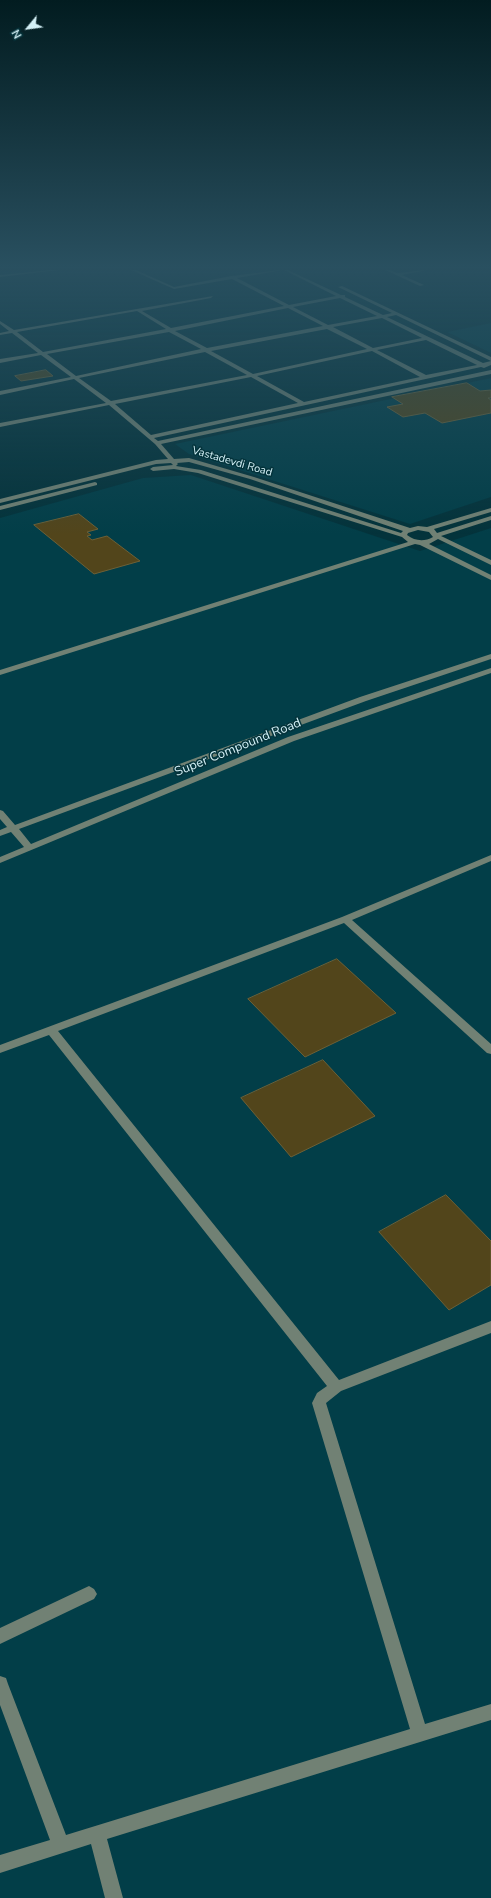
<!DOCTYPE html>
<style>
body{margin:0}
#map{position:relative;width:491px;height:1898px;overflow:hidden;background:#04333b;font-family:"Nunito Sans",sans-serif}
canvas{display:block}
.north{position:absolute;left:8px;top:8px;width:40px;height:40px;-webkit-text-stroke:3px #04333b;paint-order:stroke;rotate:241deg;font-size:11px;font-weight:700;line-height:16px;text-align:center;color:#d3f0f6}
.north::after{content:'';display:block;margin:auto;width:14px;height:18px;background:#d3f0f6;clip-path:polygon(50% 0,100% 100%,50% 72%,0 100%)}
</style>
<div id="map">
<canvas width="491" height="1898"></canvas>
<div class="north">N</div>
</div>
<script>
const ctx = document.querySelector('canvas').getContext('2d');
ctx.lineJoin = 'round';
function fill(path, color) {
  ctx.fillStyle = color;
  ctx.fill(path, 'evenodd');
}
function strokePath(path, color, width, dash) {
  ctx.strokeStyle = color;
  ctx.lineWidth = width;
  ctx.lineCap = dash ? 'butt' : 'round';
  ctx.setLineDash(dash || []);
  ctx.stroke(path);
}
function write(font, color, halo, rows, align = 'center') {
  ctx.font = font + ' "Nunito Sans",sans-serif';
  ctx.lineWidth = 3;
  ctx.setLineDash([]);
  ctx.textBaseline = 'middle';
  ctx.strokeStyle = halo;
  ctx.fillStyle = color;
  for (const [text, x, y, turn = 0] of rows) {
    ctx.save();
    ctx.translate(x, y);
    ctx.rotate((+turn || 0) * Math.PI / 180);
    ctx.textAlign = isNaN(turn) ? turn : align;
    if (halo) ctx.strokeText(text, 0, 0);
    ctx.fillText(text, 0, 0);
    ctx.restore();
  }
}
fill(new Path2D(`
 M 491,323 L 491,353 L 447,332 Z
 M 491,378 L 491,497 L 410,524 L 189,454 L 175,444 Z
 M 191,475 L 420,551 L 491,528 L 491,1898 L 0,1898 L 0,518 L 143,478 Z`), '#023e48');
const building = new Path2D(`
 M 46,370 L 53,376 L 21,381 L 15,376 Z
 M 467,383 L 480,391 L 491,390 L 491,398 L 488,398 L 491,400 L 491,413 L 442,423 L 425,413 L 403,417 L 387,407 L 403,404 L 392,397 Z
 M 79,514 L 98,529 L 87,532 L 91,535 L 87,536 L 92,540 L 107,536 L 140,561 L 94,574 L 34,525 Z
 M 337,959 L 396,1013 L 305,1057 L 248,999 Z
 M 323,1060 L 375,1116 L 291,1157 L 241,1098 Z
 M 446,1195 L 491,1241 L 491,1285 L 449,1310 L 379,1232 Z`);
fill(building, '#52451b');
strokePath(building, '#6d6036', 1);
fill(new Path2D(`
 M 50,270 L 60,270 L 0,277 L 0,275 Z
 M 131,270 L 136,270 L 174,287 L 231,276 L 280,270 L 278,271 L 237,278 L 289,305 L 336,296 L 284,270 L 288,270 L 341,295 L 345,295 L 345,297 L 383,315 L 392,313 L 338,287 L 342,286 L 491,357 L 491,361 L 489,360 L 396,315 L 387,317 L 483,363 L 491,361 L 491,365 L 484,368 L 481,367 L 154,438 L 158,441 L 491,370 L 491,374 L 161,444 L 174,459 L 189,458 L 254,477 L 410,528 L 418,526 L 427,527 L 491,508 L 491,512 L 434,529 L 437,533 L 491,516 L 491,520 L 441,536 L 491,560 L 491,565 L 438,539 L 429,544 L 491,575 L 491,580 L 420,545 L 415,544 L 0,675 L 0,670 L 408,542 L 402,537 L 198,473 L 174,469 L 153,471 L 150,469 L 153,467 L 173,465 L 171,463 L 156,464 L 0,503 L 0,499 L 156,460 L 168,459 L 155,444 L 109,405 L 0,427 L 0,423 L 106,403 L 74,379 L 0,395 L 0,391 L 71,377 L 41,355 L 0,363 L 0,359 L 38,353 L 12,333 L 0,335 L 0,333 L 9,331 L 0,324 L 0,321 L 14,330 L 213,296 L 211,298 L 142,311 L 171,328 L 284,306 L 232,279 L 174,289 ZM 340,298 L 377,316 L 328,325 L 293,307 ZM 288,308 L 323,326 L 207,348 L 175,331 ZM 137,311 L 166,329 L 43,352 L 17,332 ZM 382,318 L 422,338 L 373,348 L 333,327 ZM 327,329 L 367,349 L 253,374 L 211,351 ZM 169,332 L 201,349 L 76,376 L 47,354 ZM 426,340 L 477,365 L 426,375 L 377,350 ZM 372,351 L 420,377 L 304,402 L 257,376 ZM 205,352 L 247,375 L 111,401 L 79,378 ZM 251,377 L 298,403 L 151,435 L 115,404 ZM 189,462 L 250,479 L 403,531 L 401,533 L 201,470 L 176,466 L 178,464 L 177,463 ZM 418,530 L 429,532 L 433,537 C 424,542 415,541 407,535 L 408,533 Z
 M 385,270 L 390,270 L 397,273 L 425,270 L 423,271 L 402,275 L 424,285 L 420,286 Z
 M 95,482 L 97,483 L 97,485 L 0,510 L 0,506 Z
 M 491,654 L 491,659 L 366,701 L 19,829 L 31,844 L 288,737 L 491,668 L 491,673 L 294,741 L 0,863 L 0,857 L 24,847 L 11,832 L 0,836 L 0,830 L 7,827 L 0,819 L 0,810 L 3,811 L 15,825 L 360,697 Z
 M 491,855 L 491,861 L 352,920 L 491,1044 L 491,1054 L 487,1053 L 344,923 L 58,1031 L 339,1380 L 491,1321 L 491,1333 L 341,1391 L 326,1403 L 425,1724 L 491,1704 L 491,1720 L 107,1839 L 123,1898 L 105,1898 L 91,1844 L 0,1873 L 0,1855 L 50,1840 L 0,1705 L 0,1676 L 6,1678 L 8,1684 L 66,1835 L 410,1729 L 312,1403 L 317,1393 L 327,1386 L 49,1035 L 0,1053 L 0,1045 L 342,917 Z
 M 89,1586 L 94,1589 L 97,1594 L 94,1599 L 0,1644 L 0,1628 Z`), '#718174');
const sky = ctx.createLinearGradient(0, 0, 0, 535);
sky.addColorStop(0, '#021c20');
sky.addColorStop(0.5, '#295060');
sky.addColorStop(1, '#29506000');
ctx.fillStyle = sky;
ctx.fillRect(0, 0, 491, 535);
write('11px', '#d3f0f6', '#04333b', [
 ["Vastadevdi Road",232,462,16]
]);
write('13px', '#d3f0f6', '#04333b', [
 ["Super Compound Road",238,748,-22]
]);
</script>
